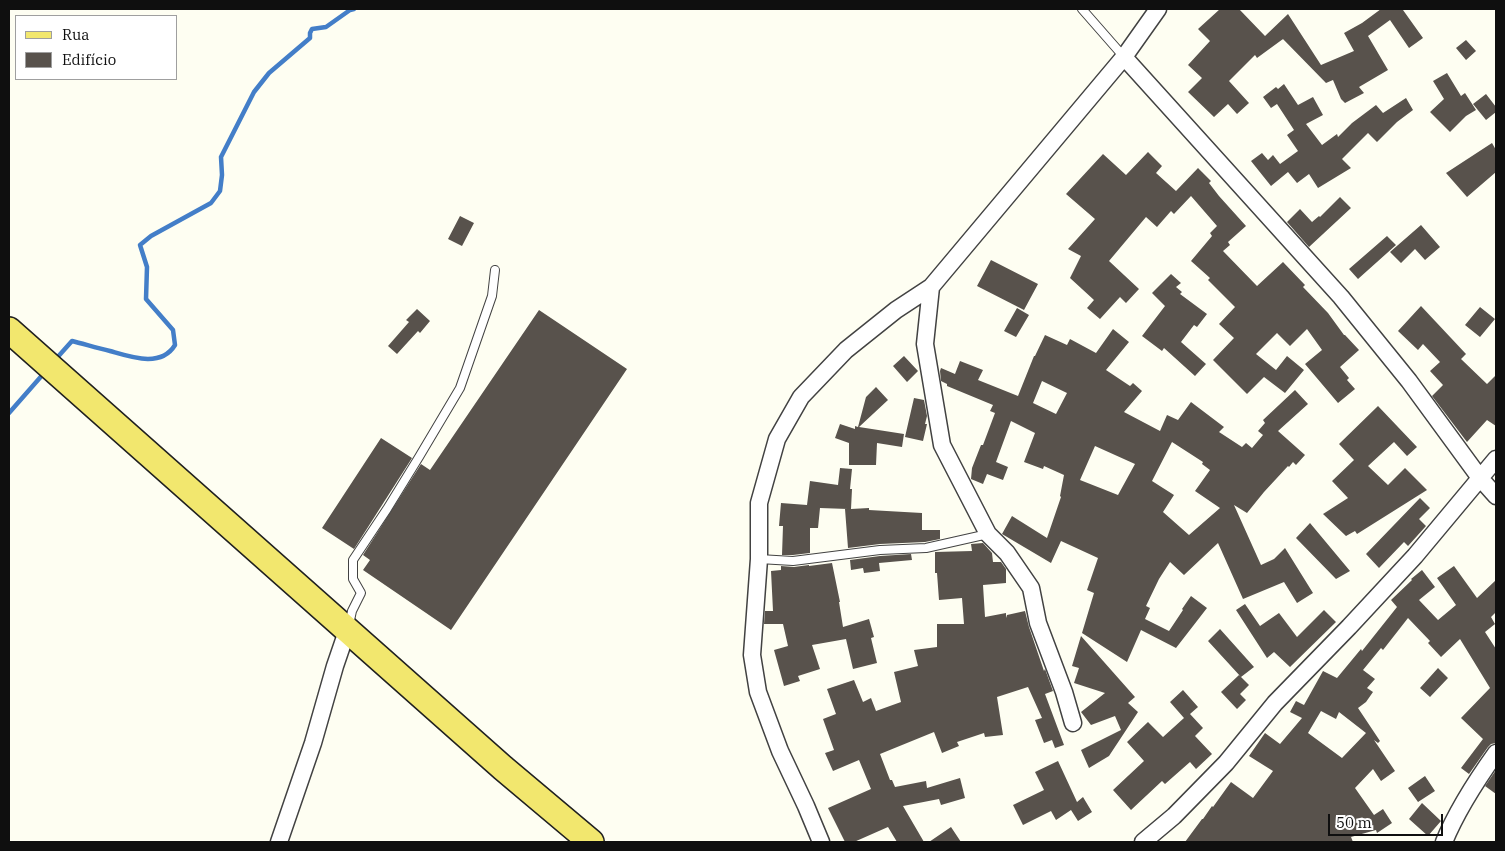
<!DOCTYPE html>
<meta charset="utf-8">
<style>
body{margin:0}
#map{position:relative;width:1505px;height:851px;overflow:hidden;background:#fefef2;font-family:"IBM Plex Serif",serif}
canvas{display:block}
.frame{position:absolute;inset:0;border:10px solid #0f0f0f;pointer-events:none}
.legend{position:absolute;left:15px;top:15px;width:162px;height:65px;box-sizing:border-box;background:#fff;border:1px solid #9f9f9f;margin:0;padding:6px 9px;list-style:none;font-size:15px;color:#0f0f0f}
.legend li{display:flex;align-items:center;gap:10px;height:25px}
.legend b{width:25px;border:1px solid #9f9f9f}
.scale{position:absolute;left:1328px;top:814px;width:115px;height:22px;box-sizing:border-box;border:2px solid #0f0f0f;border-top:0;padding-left:6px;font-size:15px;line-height:18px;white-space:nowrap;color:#0f0f0f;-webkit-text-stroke:4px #fff;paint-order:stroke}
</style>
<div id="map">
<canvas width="1505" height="851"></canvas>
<div class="frame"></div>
<ul class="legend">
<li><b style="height:6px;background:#f2e76e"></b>Rua</li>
<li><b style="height:14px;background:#58524c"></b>Edifício</li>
</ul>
<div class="scale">50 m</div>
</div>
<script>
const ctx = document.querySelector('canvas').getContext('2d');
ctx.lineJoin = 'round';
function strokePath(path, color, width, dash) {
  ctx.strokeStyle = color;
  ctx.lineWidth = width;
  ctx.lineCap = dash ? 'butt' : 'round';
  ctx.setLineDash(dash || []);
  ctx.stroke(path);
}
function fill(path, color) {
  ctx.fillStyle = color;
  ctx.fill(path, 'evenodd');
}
strokePath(new Path2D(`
 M 55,360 L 72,341 C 84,344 97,348 110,351 C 131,357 161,368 175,345 L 173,330 L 146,299 L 147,267 L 140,245 L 151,236 L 211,203 L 220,191 L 222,175 L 221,157 L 254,92 L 269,73 L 310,38 L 310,33 L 312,29 L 326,27 L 350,10 L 354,9
 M 9,413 L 45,372`), '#437ec8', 4.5);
fill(new Path2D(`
 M 1220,9 L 1239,9 L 1265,36 L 1288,14 L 1321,65 L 1354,51 L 1344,33 L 1362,23 L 1381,9 L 1406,9 L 1403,10 L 1423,38 L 1409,48 L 1390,20 L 1368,36 L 1388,70 L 1359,87 L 1364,93 L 1345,103 L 1341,99 L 1333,80 L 1326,83 L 1282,38 L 1283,39 L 1257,58 L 1255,55 L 1229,81 L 1249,103 L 1237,114 L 1228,104 L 1214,117 L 1188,92 L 1202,78 L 1188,65 L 1210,41 L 1198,29 Z
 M 1466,40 L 1476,51 L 1466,60 L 1456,48 Z
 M 1447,73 L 1461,96 L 1465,93 L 1476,110 L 1466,116 L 1450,132 L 1430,112 L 1444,99 L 1433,81 Z
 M 1284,84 L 1298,105 L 1313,97 L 1323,115 L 1306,124 L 1322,145 L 1337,134 L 1338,137 L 1352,123 L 1376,105 L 1383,113 L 1406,98 L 1413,110 L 1397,122 L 1377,142 L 1368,133 L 1342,159 L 1351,168 L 1318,188 L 1309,174 L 1297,183 L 1288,172 L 1271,186 L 1251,161 L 1262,153 L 1268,160 L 1273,155 L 1280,164 L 1298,151 L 1287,135 L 1294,130 L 1277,104 L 1271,108 L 1263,97 L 1276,87 L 1278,89 Z
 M 1486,94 L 1496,107 L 1496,112 L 1486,120 L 1473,104 Z
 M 1492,143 L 1496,150 L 1496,172 L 1467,197 L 1446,173 Z
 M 1148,152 L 1162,166 L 1156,173 L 1176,191 L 1198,168 L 1211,181 L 1209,183 L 1219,196 L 1246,226 L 1228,242 L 1230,245 L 1223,251 L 1257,286 L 1283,262 L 1305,285 L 1303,287 L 1328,313 L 1344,335 L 1345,335 L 1359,350 L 1340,367 L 1349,378 L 1347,380 L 1355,389 L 1338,403 L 1305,364 L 1322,350 L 1307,329 L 1290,346 L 1277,333 L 1256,354 L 1276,370 L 1287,356 L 1304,370 L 1285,393 L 1264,377 L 1247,394 L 1213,360 L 1234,338 L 1219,324 L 1235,307 L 1208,280 L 1210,278 L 1191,261 L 1212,236 L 1210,233 L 1217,226 L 1191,196 L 1174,214 L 1171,211 L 1157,227 L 1146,217 L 1109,261 L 1139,289 L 1126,303 L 1120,297 L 1100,319 L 1087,308 L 1094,300 L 1070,278 L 1081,256 L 1068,249 L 1095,219 L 1066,194 L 1103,154 L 1126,175 Z
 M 1340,197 L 1351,208 L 1309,247 L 1287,222 L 1300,209 L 1312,222 L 1319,216 L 1320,217 Z
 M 460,216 L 474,223 L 462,246 L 448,239 Z
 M 1421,225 L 1440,247 L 1425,260 L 1415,249 L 1401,263 L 1390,252 Z
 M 1387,236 L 1396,245 L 1358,279 L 1349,269 Z
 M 991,260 L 1038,284 L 1024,310 L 977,286 Z
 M 1171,274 L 1181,283 L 1176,287 L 1182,292 L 1180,294 L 1207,314 L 1197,327 L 1194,325 L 1181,342 L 1206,364 L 1195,376 L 1164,348 L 1162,351 L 1142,336 L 1165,306 L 1152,293 Z
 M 1421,306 L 1466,354 L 1461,359 L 1487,384 L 1496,375 L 1496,426 L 1487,420 L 1467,442 L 1432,396 L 1443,385 L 1430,371 L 1440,362 L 1423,344 L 1418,350 L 1398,331 Z
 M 1480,307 L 1495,319 L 1480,337 L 1465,325 Z
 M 1017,308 L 1029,315 L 1016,337 L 1004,331 Z
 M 417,309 L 430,321 L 420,333 L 418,331 L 397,354 L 388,346 L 409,322 L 406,320 Z
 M 539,310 L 627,369 L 451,630 L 363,570 L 370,560 L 363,555 L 421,464 L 430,470 Z
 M 1113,329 L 1129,342 L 1106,370 L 1130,386 L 1133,383 L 1142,391 L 1124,412 L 1160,431 L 1167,415 L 1178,420 L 1191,402 L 1224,427 L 1219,432 L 1242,447 L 1246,443 L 1252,448 L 1263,435 L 1258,431 L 1265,423 L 1263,420 L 1295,390 L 1308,404 L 1278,431 L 1305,455 L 1296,465 L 1293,462 L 1289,467 L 1288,466 L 1264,492 L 1247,513 L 1234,505 L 1261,565 L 1274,559 L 1285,548 L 1313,593 L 1297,603 L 1284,582 L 1243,599 L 1218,543 L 1184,575 L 1170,562 L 1159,579 L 1146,606 L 1150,608 L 1145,619 L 1169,631 L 1183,610 L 1182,609 L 1191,596 L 1207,608 L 1176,648 L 1141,630 L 1127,662 L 1082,633 L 1094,593 L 1087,590 L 1098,558 L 1061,541 L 1051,563 L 1002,534 L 1012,516 L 1047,538 L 1061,497 L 1060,496 L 1064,475 L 1044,466 L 1043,469 L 1024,462 L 1035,433 L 1011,421 L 996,462 L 1008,467 L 1003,480 L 987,474 L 983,484 L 971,479 L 972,468 L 981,445 L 983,445 L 995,413 L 990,411 L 993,405 L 947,386 L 947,384 L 941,381 L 940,371 L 941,368 L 955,374 L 960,361 L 983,370 L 978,380 L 1018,396 L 1034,356 L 1035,356 L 1045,335 L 1067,345 L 1070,339 L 1096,353 ZM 1042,381 L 1067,393 L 1056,414 L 1033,403 ZM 1172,442 L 1203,462 L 1202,464 L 1210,470 L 1195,491 L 1220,508 L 1189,535 L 1163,512 L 1174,495 L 1152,481 ZM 1095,446 L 1135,464 L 1118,495 L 1080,480 Z
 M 904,356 L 918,371 L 907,382 L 893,366 Z
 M 876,387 L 888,400 L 859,427 L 904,434 L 902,447 L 877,443 L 876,465 L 849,465 L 849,443 L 835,438 L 840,424 L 855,429 L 855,426 L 858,427 L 866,397 Z
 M 914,398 L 924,400 L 927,416 L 925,424 L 927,424 L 923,441 L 905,437 Z
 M 1378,406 L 1417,447 L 1407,456 L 1394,442 L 1368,466 L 1388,485 L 1405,468 L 1427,490 L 1357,534 L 1355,531 L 1346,536 L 1323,514 L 1348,498 L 1332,481 L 1354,460 L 1339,444 Z
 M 381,438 L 412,458 L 354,549 L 322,528 Z
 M 840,468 L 852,469 L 850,489 L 852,489 L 851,509 L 869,508 L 869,510 L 922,513 L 922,530 L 940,530 L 940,539 L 925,542 L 880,544 L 848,548 L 845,509 L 848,509 L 820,508 L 818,528 L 810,528 L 810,553 L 793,555 L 782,555 L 783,526 L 779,526 L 781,503 L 807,505 L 810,481 L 838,485 Z
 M 1420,498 L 1430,508 L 1419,519 L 1426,526 L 1408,546 L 1404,542 L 1379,568 L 1366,554 Z
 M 1310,523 L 1350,571 L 1336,579 L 1296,538 Z
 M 983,543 L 992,553 L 993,562 L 1001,562 L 1006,569 L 1006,583 L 983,585 L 985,617 L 1006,613 L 1006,618 L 1007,615 L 1025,611 L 1029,627 L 1044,671 L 1045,669 L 1053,691 L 1045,694 L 1064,745 L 1055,748 L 1052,740 L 1044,743 L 1035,720 L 1042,718 L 1028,687 L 997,697 L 1003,735 L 985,737 L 984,733 L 957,742 L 959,746 L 942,753 L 934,732 L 880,754 L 890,780 L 892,780 L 895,787 L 926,781 L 927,788 L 960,778 L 965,798 L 941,805 L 939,799 L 903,806 L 924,842 L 897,842 L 888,827 L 854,842 L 845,842 L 828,808 L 871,789 L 859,760 L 833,771 L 825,753 L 834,750 L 823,719 L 836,714 L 827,689 L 854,680 L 863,702 L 871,698 L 876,711 L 901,702 L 894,672 L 918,666 L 914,650 L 937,647 L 937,624 L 964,624 L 962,598 L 939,600 L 937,573 L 935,573 L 935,552 L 972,551 L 971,544 Z
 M 911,554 L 912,560 L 879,563 L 880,571 L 864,573 L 863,568 L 851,570 L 850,560 L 880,556 Z
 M 832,563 L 840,602 L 839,602 L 843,627 L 869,619 L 874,637 L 871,638 L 877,663 L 853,669 L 846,639 L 812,645 L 820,669 L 798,676 L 800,681 L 784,686 L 774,650 L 788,646 L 783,624 L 764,624 L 765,611 L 773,611 L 771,571 L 781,570 L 781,566 L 794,567 L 809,565 L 809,566 Z
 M 1454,566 L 1477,598 L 1496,580 L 1496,612 L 1491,617 L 1495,624 L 1485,632 L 1496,649 L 1496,743 L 1491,744 L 1488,747 L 1469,774 L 1461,768 L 1483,739 L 1461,718 L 1490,688 L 1460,639 L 1441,657 L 1428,643 L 1430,641 L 1408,618 L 1383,650 L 1381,648 L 1363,670 L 1375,679 L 1367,688 L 1373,692 L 1366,702 L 1358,708 L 1380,741 L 1378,743 L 1374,740 L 1395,771 L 1381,781 L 1373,769 L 1355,788 L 1374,815 L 1383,809 L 1392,823 L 1377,833 L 1376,830 L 1351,837 L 1353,842 L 1185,842 L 1202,819 L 1203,819 L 1212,806 L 1213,807 L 1231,782 L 1253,798 L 1273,771 L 1249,756 L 1265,733 L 1280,744 L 1302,718 L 1290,712 L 1296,701 L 1304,705 L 1323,671 L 1337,678 L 1361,649 L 1362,651 L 1397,607 L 1391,600 L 1412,580 L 1411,579 L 1422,570 L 1435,587 L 1419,600 L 1438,620 L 1456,605 L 1437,578 ZM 1321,711 L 1336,719 L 1339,712 L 1366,733 L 1342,758 L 1308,733 Z
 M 1245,604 L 1260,626 L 1279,613 L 1297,637 L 1324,610 L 1336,622 L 1290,667 L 1274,652 L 1267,658 L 1236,610 Z
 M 1220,629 L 1254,667 L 1241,677 L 1249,685 L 1240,694 L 1246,700 L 1237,709 L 1221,692 L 1239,675 L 1241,677 L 1208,641 Z
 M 1081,636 L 1135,697 L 1128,703 L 1138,712 L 1109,756 L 1089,768 L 1081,750 L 1121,730 L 1115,716 L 1091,725 L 1081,712 L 1105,693 L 1074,683 L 1079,668 L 1072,666 Z
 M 1438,668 L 1448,678 L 1430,697 L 1420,688 Z
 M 1183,690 L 1198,707 L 1190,714 L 1203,728 L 1195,736 L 1212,754 L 1196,769 L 1190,762 L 1165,784 L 1162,781 L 1131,810 L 1113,790 L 1144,761 L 1127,742 L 1148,722 L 1163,737 L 1184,718 L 1170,702 Z
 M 1058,761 L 1077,802 L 1083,797 L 1092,812 L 1078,821 L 1071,810 L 1056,820 L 1051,811 L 1023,825 L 1013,805 L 1044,790 L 1035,772 Z
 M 1496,770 L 1496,794 L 1485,786 Z
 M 1425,776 L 1435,791 L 1418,802 L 1408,788 Z
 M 1422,803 L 1441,821 L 1428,836 L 1409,819 Z
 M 951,827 L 961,842 L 929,842 Z`), '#58524c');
const lane = new Path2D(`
 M 1082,9 L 1124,57
 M 759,559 L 793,561 L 880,550 L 926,548 L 988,534
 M 349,625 L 352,611 L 361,593 L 353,579 L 353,560 L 387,509 L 419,457 L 460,388 L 492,296 L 495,270`);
const street = new Path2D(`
 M 1124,57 L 1341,297 L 1409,381 L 1480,478 L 1496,496
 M 931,287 L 925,344 L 942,445 L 988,534 L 1007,553 L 1031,588 L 1038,623 L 1064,692 L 1073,723
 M 279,842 L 313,743 L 335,666 L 347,631
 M 821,842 L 806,806 L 780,751 L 758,692 L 752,655 L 759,559 L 759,503 L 777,439 L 801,397 L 846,350 L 896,310 L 931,287 L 1124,57 L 1158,9
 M 1143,842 L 1174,816 L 1226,763 L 1275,703 L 1349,627 L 1415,556 L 1496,459
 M 1444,842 C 1457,810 1476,781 1496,753`);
const primary = new Path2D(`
 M 9,330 L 503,768 L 591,842`);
strokePath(lane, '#424242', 10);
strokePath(street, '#424242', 19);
strokePath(primary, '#202020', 28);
strokePath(lane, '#fff', 8);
strokePath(street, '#fff', 16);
strokePath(primary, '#f2e76e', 25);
</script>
